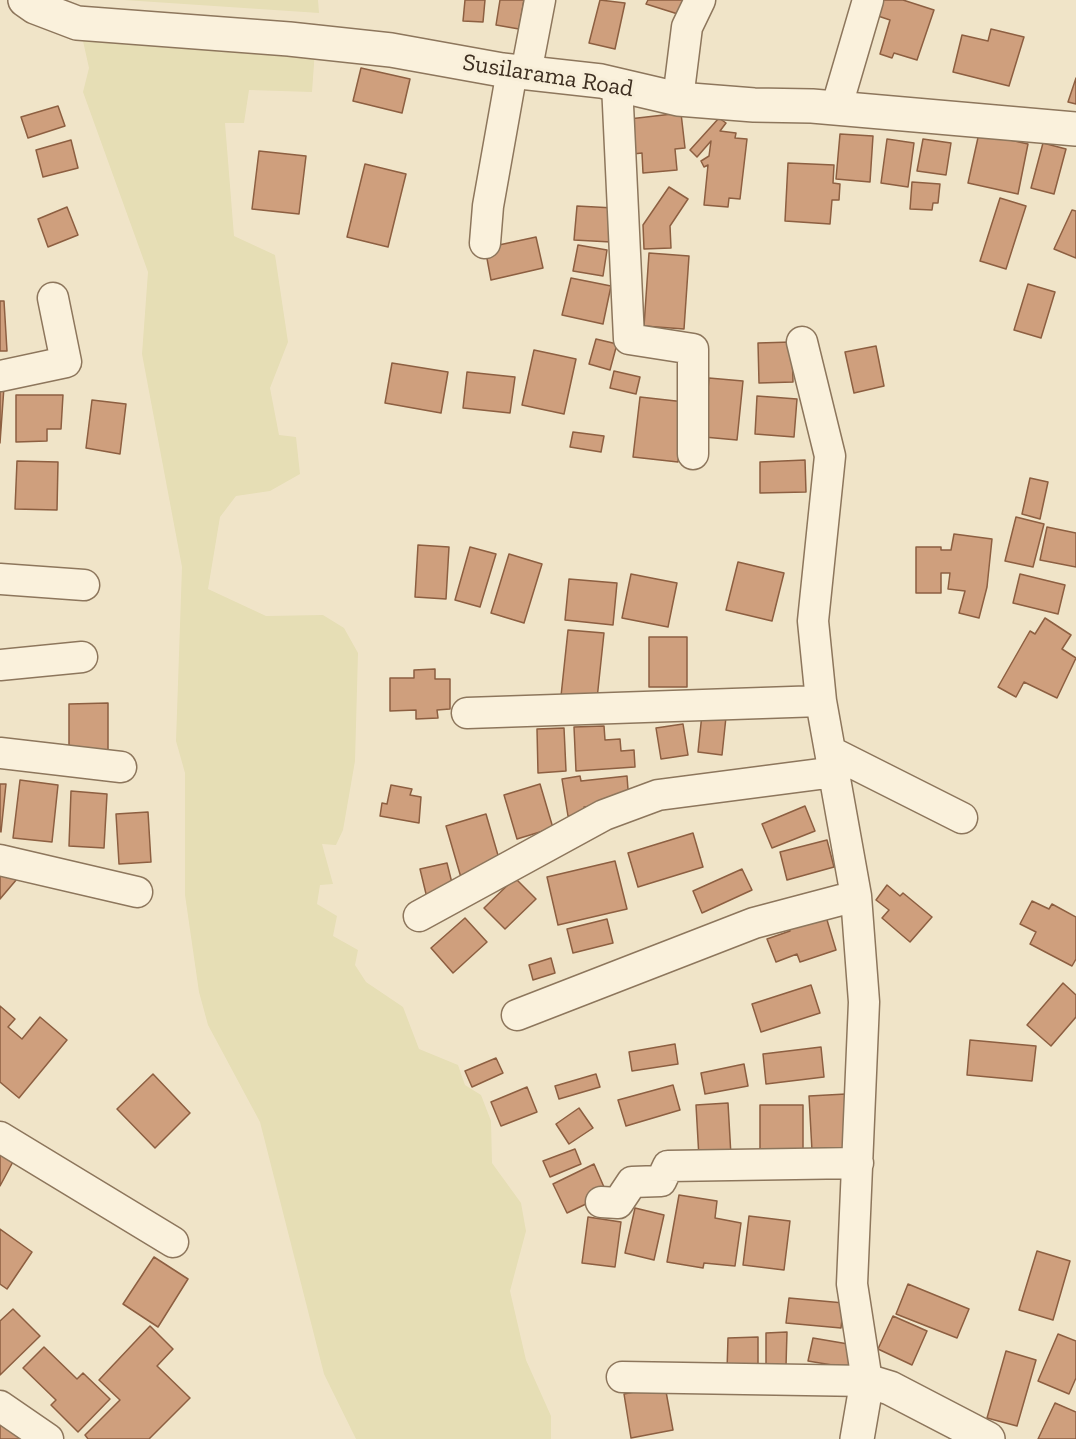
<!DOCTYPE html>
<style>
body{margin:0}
canvas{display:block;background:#f0e4c8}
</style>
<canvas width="1076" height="1439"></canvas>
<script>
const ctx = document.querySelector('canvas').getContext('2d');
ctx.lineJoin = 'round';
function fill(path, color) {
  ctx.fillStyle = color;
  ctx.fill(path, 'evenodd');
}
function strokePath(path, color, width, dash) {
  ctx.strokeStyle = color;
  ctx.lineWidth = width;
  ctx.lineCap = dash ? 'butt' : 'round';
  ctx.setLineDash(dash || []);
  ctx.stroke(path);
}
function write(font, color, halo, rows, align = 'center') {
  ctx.font = font + ' "Zilla Slab",serif';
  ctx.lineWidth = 6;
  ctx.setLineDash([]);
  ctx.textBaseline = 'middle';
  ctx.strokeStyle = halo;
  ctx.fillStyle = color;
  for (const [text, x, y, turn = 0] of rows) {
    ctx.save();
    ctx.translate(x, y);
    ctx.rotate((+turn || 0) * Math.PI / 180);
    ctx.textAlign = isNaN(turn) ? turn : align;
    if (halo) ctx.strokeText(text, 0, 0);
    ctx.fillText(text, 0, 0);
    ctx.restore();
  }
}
fill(new Path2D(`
 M 124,0 L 318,0 L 319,13 Z
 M 81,32 L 315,50 L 312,92 L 249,90 L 244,123 L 225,123 L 234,236 L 275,255 L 288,342 L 270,388 L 279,435 L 296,437 L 300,474 L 270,491 L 236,496 L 220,517 L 208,589 L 266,616 L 323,615 L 344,628 L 358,653 L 355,761 L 343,830 L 336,845 L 322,844 L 333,884 L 320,885 L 317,904 L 337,916 L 333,936 L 358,950 L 355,965 L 366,982 L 403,1007 L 419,1049 L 458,1065 L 465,1085 L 481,1095 L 491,1121 L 492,1163 L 521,1203 L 526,1231 L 510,1291 L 526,1360 L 551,1416 L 551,1439 L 356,1439 L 324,1374 L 260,1122 L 208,1025 L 199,992 L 185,895 L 185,773 L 176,741 L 182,567 L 142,354 L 148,272 L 83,92 L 89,68 Z`), '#e6deb5');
const building = new Path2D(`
 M 465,0 L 485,0 L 483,22 L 463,21 Z
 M 500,0 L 524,0 L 519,29 L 496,25 Z
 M 600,0 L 625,3 L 615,49 L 589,43 Z
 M 648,0 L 686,0 L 681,15 L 646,4 Z
 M 877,0 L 903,0 L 934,10 L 917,60 L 894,53 L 892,58 L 880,54 L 890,20 L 872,14 Z
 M 991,29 L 1024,37 L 1009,86 L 953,72 L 962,35 L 988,41 Z
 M 361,68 L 410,79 L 402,113 L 353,101 Z
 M 1076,78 L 1076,104 L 1068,102 Z
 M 58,106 L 65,126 L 28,138 L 21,117 Z
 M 681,113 L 685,148 L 675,149 L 677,170 L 643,173 L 642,153 L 633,154 L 629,119 Z
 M 719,118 L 726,123 L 720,131 L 736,133 L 735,138 L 747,139 L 740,199 L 729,198 L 728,207 L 704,205 L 708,165 L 704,167 L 701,161 L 709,156 L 711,141 L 697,157 L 690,150 Z
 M 979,133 L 1028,144 L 1018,194 L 968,183 Z
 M 840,134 L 873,136 L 870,182 L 836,179 Z
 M 887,139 L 914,143 L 908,187 L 881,183 Z
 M 923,139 L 951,143 L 946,175 L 917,171 Z
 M 71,140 L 78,168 L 43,177 L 36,150 Z
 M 1043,143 L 1066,149 L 1054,194 L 1031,188 Z
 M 259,151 L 306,156 L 299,214 L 252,209 Z
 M 788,163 L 834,165 L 833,183 L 840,184 L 839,200 L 832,200 L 830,224 L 785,221 Z
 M 365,164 L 406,174 L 388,247 L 347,237 Z
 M 912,182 L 940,184 L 938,203 L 933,203 L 932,210 L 910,209 Z
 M 669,187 L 688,199 L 670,226 L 671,248 L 644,249 L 643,225 Z
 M 1000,198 L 1026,206 L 1006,269 L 980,261 Z
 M 577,206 L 614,208 L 611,242 L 574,240 Z
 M 67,207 L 78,235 L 48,247 L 38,219 Z
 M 1072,210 L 1076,211 L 1076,258 L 1054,249 Z
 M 536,237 L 543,268 L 491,280 L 485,248 Z
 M 578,245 L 607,250 L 603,276 L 573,271 Z
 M 649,253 L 689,256 L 684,329 L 644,326 Z
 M 571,278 L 611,286 L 603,324 L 562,315 Z
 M 1028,284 L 1055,292 L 1041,338 L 1014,330 Z
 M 0,301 L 4,301 L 7,351 L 0,351 Z
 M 596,339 L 617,344 L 610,370 L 589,364 Z
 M 792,342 L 793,382 L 759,383 L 758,343 Z
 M 876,346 L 884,386 L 854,393 L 845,352 Z
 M 534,350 L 576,359 L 564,414 L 522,405 Z
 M 392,363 L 448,372 L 441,413 L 385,403 Z
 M 614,371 L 640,377 L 636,394 L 610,388 Z
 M 467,372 L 515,377 L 510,413 L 463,408 Z
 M 709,378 L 743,381 L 737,440 L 704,437 Z
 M 0,386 L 4,387 L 0,443 Z
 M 16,395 L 63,395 L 61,429 L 47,429 L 47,441 L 16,442 Z
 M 757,396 L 797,399 L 794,437 L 755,434 Z
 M 640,397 L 685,402 L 678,462 L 633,457 Z
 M 92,400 L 126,404 L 120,454 L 86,448 Z
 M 573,432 L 604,436 L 601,452 L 570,447 Z
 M 805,460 L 806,492 L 760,493 L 760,462 Z
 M 17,461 L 58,462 L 57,510 L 15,509 Z
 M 1030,478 L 1048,482 L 1040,519 L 1022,514 Z
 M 1016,517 L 1044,524 L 1033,567 L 1005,561 Z
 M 1047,527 L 1076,533 L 1076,567 L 1040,560 Z
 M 954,534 L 992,539 L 987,587 L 979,618 L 959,613 L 965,591 L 948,589 L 950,573 L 941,573 L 941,593 L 916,593 L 916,547 L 941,547 L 941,550 L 951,550 Z
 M 418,545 L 449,547 L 446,599 L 415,597 Z
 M 470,547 L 496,554 L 480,607 L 455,600 Z
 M 509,554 L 542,564 L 524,623 L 491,613 Z
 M 738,562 L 784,573 L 772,621 L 726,610 Z
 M 631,574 L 677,583 L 668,627 L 622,618 Z
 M 1020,574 L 1065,585 L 1058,614 L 1013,603 Z
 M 569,579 L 617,583 L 613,625 L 565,620 Z
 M 1045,618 L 1071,635 L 1062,649 L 1076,658 L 1057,698 L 1024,682 L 1016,697 L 998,687 L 1030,631 L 1035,634 Z
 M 568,630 L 604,633 L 597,699 L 561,696 Z
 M 649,637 L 687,637 L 687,687 L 649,687 Z
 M 435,669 L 435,679 L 450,679 L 450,709 L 437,710 L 438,718 L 416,719 L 416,710 L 390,711 L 390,678 L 414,678 L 414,670 Z
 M 108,703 L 108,756 L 69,757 L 69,704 Z
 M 702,714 L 726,717 L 722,755 L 698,752 Z
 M 683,724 L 688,755 L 661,759 L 656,728 Z
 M 604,726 L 605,740 L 620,739 L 621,751 L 634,750 L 635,767 L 576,771 L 574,727 Z
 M 564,728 L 566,771 L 538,773 L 537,729 Z
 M 580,776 L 581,781 L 627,776 L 629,803 L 584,807 L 586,814 L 568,816 L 562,779 Z
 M 20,780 L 58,785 L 52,842 L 13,838 Z
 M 0,784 L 6,784 L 1,832 L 0,831 Z
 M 540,784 L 553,828 L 517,839 L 504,795 Z
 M 391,785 L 412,789 L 410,795 L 421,797 L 419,823 L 380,816 L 382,803 L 387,804 Z
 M 71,791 L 107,794 L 104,848 L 69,846 Z
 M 805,806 L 815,831 L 772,848 L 762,824 Z
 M 148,812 L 151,862 L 119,864 L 116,814 Z
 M 486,814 L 502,869 L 462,881 L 446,826 Z
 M 693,833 L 703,867 L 638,887 L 628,853 Z
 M 827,840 L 834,867 L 787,880 L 780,852 Z
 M 615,861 L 627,909 L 558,925 L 547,877 Z
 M 447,863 L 454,891 L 427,898 L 420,869 Z
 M 0,865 L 17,879 L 0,899 Z
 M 742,869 L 752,890 L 702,913 L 693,891 Z
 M 515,878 L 536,899 L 505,929 L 484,908 Z
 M 887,885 L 900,896 L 903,893 L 932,917 L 910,942 L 882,918 L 889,910 L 876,900 Z
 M 1032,901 L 1049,909 L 1052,904 L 1076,917 L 1076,959 L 1072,966 L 1030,944 L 1036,932 L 1020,924 Z
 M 824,910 L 836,950 L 800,962 L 797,954 L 776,962 L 767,939 L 790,931 L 787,921 Z
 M 465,918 L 487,942 L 453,973 L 431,948 Z
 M 607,919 L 613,943 L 573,953 L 567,929 Z
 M 551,958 L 555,973 L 533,980 L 529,965 Z
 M 1063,983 L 1076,995 L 1076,1017 L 1051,1046 L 1027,1025 Z
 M 811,985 L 820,1013 L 761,1032 L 752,1004 Z
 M 0,1006 L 15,1019 L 8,1027 L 22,1039 L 40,1017 L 67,1040 L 19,1098 L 0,1082 Z
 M 970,1040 L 1036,1046 L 1032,1081 L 967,1075 Z
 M 675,1044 L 678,1064 L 632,1071 L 629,1052 Z
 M 821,1047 L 824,1077 L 766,1084 L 763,1054 Z
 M 496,1058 L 503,1073 L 472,1087 L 465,1071 Z
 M 744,1064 L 748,1086 L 705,1094 L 701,1073 Z
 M 153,1074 L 190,1113 L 155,1148 L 117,1109 Z
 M 596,1074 L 600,1087 L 559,1099 L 555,1086 Z
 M 673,1085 L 680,1110 L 626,1126 L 618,1100 Z
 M 527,1087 L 537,1112 L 501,1126 L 491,1102 Z
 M 846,1094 L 849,1149 L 812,1151 L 809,1096 Z
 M 728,1103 L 731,1156 L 699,1158 L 696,1105 Z
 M 760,1105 L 803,1105 L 803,1153 L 760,1154 Z
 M 579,1108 L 593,1128 L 569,1144 L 556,1124 Z
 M 575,1149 L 581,1164 L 550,1177 L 543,1161 Z
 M 0,1150 L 15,1158 L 0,1186 Z
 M 594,1164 L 607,1194 L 567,1213 L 553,1184 Z
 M 679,1195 L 717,1201 L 715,1218 L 741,1223 L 735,1266 L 704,1263 L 703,1268 L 667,1262 Z
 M 635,1208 L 664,1215 L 654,1260 L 625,1253 Z
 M 749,1216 L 790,1221 L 784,1270 L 743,1265 Z
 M 588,1217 L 621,1222 L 615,1267 L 582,1263 Z
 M 0,1229 L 32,1252 L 7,1289 L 0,1284 Z
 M 1037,1251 L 1070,1261 L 1053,1320 L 1019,1310 Z
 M 154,1257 L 188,1279 L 158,1327 L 123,1304 Z
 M 908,1284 L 969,1309 L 957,1338 L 896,1314 Z
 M 789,1298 L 844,1303 L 841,1328 L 786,1323 Z
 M 13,1309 L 40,1336 L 0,1375 L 0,1321 Z
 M 893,1316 L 927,1331 L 912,1365 L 878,1349 Z
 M 150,1326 L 173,1349 L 157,1366 L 190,1398 L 149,1439 L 88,1439 L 85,1435 L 120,1400 L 99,1380 Z
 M 787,1332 L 786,1366 L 766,1366 L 766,1333 Z
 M 1058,1334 L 1076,1341 L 1076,1378 L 1069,1394 L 1038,1381 Z
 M 758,1337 L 758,1370 L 727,1370 L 728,1338 Z
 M 813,1338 L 854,1345 L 850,1368 L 808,1361 Z
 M 44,1347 L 77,1379 L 83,1373 L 110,1399 L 78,1432 L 51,1405 L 56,1400 L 23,1368 Z
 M 1006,1351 L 1036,1360 L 1017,1426 L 987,1418 Z
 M 665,1386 L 673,1430 L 631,1438 L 624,1394 Z
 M 1055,1403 L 1076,1412 L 1076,1439 L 1038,1439 Z
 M 0,1417 L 26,1439 L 0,1439 Z`);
fill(building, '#cf9f7d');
strokePath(building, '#8d5f41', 1.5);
const minor = new Path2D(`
 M 526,73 L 540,0
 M 617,84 L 629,339 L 693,349 L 693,454
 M 678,99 L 687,27 L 700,0
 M 836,109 L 868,0
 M 485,243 L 488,206 L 512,71
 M 0,376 L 66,362 L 53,298
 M 0,579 L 84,585
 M 0,665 L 82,657
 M 467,713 L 821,701
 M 831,752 L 962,818
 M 0,753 L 121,767
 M 0,860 L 137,892
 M 419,916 L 604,815 L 658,795 L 835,772
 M 517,1015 L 754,923 L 856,896
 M 0,1137 L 173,1242
 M 601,1202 L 618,1203 L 632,1182 L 661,1181 L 668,1166 L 858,1163
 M 622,1377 L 867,1381 L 852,1284 L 864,1002 L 856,896 L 821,701 L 813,621 L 830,456 L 802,342
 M 0,1406 L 48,1439`);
const tertiary = new Path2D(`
 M 25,0 L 35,7 L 77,23 L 289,39 L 391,50 L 502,70 L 601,81 L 678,99 L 754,105 L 812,106 L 1076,129
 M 857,1439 L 867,1381 L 890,1388 L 988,1439`);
strokePath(minor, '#8d765c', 33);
strokePath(tertiary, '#8d765c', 36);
strokePath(minor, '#faf1dc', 30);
strokePath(tertiary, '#faf1dc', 33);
write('24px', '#3d2e20', '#f7eed8', [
 ["Susilarama Road",548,76,9]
]);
</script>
